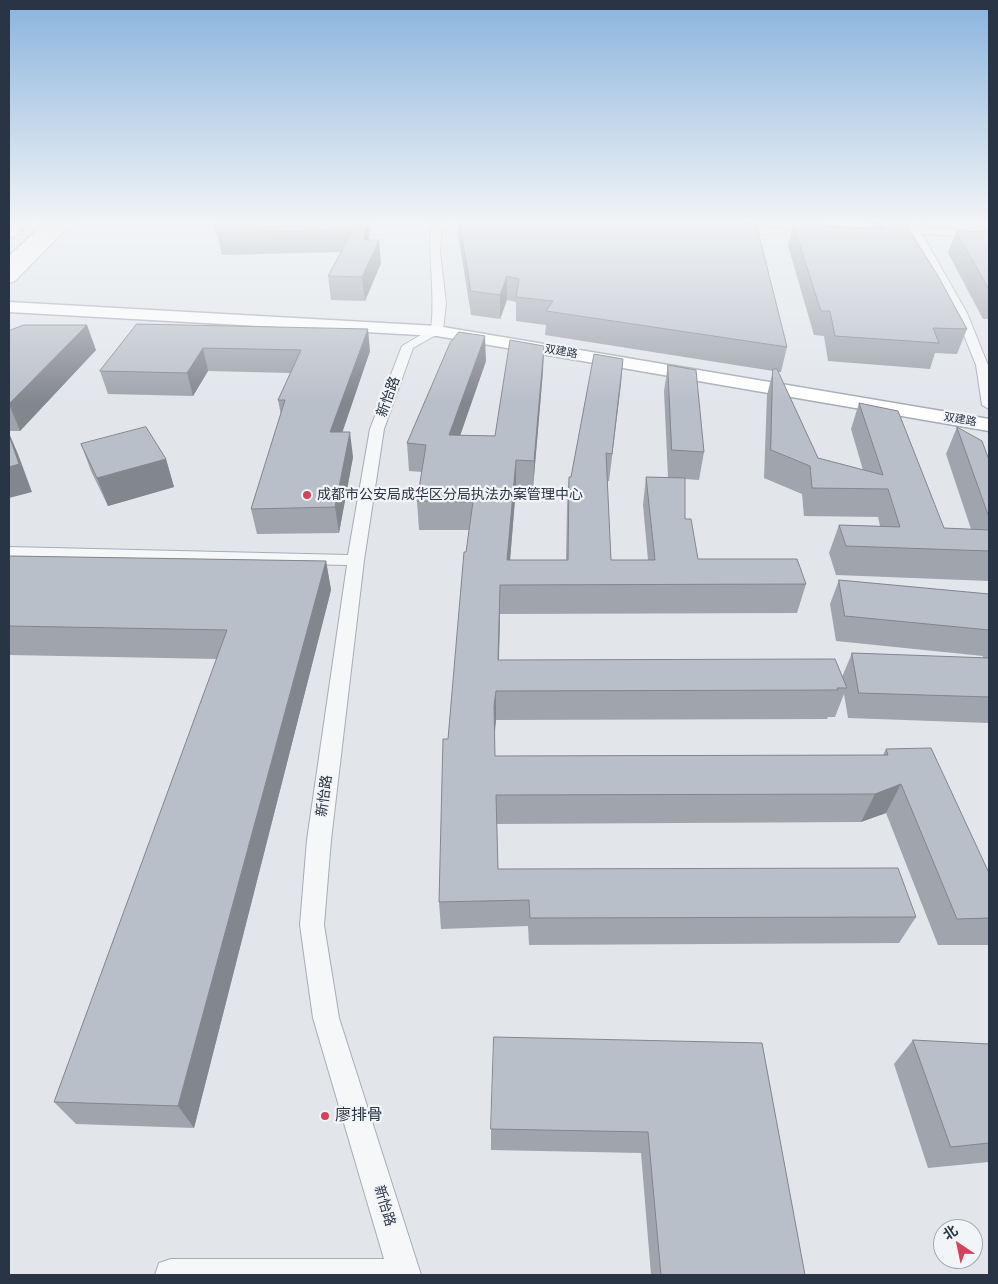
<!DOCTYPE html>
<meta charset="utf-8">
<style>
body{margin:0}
#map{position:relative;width:998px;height:1284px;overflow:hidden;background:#e2e6eb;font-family:"DejaVu Sans","Noto Sans SC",sans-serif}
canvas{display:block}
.frame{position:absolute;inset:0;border:10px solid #293444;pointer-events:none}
.north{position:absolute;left:933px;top:1219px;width:50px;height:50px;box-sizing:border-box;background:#f2f5f8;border:1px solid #a2a8b0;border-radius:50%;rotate:326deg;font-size:14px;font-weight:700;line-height:20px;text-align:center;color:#293444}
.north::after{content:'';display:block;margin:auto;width:18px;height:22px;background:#d6425b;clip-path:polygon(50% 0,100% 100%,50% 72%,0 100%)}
</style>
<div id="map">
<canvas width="998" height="1284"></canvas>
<div class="frame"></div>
<div class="north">北</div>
</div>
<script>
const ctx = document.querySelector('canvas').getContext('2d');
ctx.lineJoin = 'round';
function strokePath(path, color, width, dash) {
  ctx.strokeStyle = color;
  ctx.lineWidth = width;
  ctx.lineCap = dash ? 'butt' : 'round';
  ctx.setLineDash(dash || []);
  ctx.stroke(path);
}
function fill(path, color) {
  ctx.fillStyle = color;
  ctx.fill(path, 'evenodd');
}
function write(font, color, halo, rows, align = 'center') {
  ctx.font = font + ' "DejaVu Sans","Noto Sans SC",sans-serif';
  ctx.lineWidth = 4.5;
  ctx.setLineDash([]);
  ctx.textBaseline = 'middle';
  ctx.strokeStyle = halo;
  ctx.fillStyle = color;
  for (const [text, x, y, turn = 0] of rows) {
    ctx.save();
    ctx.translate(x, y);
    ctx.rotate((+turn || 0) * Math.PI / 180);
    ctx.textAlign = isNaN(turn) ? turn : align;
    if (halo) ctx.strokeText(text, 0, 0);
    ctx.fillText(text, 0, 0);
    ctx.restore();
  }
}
const street = new Path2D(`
 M 432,223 L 442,223 L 440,252 L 446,303 L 443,331 L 413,348 L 384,429 L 364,560 L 331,840 L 324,925 L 339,1018 L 421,1275 L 155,1275 L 159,1263 L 171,1259 L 384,1259 L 313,1018 L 300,925 L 307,840 L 347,565 L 9,557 L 9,547 L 348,555 L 370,429 L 402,346 L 431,329 C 436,293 427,259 432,223 Z
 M 746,223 L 818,223 L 822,226 L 817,229 L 751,226 Z
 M 923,223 L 927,224 L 927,228 L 989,231 L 989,237 L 922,234 L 967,313 L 988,365 L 989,409 L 982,405 L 976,365 L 955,313 L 912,233 L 884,232 L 879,229 L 884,226 L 915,228 Z`);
const secondary = new Path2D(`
 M 9,302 L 437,326 L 989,419 L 989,431 L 437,336 L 9,312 Z`);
const primary = new Path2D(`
 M 12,223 L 28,223 L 14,237 L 9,238 L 9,227 Z
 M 57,223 L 72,223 L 15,281 L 9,283 L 9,269 Z`);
const highway = new Path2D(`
 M 44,223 L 60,223 L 14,267 L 9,269 L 9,256 Z`);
strokePath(street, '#a7adb6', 2);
strokePath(secondary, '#a7adb6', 3);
strokePath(primary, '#a1aab8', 2);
strokePath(highway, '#8993a3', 2);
fill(street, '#f5f7f9');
fill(secondary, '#fff');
fill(primary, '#fff');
fill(highway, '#fff');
fill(new Path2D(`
 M 215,223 L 371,223 L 371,227 L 369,240 L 381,263 L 365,301 L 331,300 L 328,276 L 341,252 L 222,255 Z
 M 458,223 L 756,223 L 787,347 L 781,372 L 778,372 L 818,458 L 863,470 L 851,429 L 859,403 L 944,528 L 971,529 L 946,454 L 957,427 L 989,460 L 989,581 L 836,575 L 829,553 L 839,525 L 880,526 L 878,517 L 804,516 L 802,494 L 764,478 L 767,395 L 773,371 L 545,335 L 546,325 L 516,321 L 516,302 L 507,300 L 500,319 L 471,315 L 458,234 Z
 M 865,223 L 905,223 L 967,329 L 957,354 L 935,353 L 930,369 L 828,361 L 824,336 L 814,335 L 788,246 L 793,224 L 869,228 L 871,224 Z
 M 956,231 L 989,232 L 989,319 L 983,319 L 948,253 Z
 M 137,324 L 370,351 L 342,432 L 353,457 L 339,533 L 257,534 L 251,509 L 281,415 L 278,400 L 290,373 L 208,371 L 193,396 L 108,394 L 100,371 Z
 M 9,331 L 96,350 L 20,431 L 9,431 Z
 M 544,346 L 543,371 L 533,488 L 516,487 L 510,560 L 566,560 L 567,505 L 569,477 L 571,477 L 623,359 L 609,481 L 607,481 L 611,560 L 648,560 L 643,505 L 646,477 L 668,477 L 664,391 L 668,365 L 704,452 L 699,480 L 685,479 L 685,519 L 698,559 L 806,584 L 797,613 L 500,614 L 499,660 L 842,677 L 852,653 L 983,658 L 983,656 L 836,641 L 830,604 L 839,580 L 989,594 L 989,723 L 848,718 L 844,694 L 835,717 L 828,717 L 827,719 L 496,720 L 495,732 L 495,756 L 883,755 L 886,749 L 989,873 L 989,945 L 938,945 L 886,813 L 861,822 L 497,824 L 498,869 L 916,917 L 899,943 L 529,945 L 528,926 L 441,929 L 439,902 L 448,739 L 466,552 L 469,530 L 419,530 L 417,501 L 422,472 L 409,471 L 407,443 L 486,361 L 460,435 L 495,436 Z
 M 81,444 L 166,459 L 174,487 L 108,506 L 91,471 Z
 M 9,556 L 326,561 L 331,590 L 194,1128 L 76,1124 L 54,1102 L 217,659 L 9,655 Z
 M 913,1040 L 989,1044 L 989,1162 L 928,1168 L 894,1064 Z
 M 762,1043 L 805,1275 L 651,1275 L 641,1153 L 491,1150 L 491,1129 Z`), '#9fa4ad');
fill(new Path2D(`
 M 366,223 L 371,223 L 371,227 L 366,263 L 364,240 Z
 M 379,240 L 381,263 L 365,301 L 362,277 Z
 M 507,276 L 507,300 L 500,319 L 500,295 Z
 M 87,325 L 96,350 L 20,431 L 9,404 Z
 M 368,329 L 370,351 L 334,457 L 330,432 Z
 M 485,336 L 486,361 L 451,462 L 449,435 Z
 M 544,346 L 543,371 L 533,488 L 534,461 Z
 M 203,348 L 208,371 L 193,396 L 187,373 Z
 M 623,359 L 621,384 L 609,481 L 612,454 Z
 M 350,432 L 353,457 L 339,533 L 335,507 Z
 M 9,433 L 18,454 L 32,492 L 9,498 Z
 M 166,459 L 174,487 L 108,506 L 97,478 Z
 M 516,460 L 516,487 L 508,585 L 507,560 Z
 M 326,561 L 331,590 L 194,1128 L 178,1106 Z
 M 500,585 L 500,614 L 498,689 L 498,660 Z
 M 496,691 L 496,720 L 494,735 L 494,706 Z
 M 901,784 L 886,813 L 861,822 L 875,794 Z`), '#82868d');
const building = new Path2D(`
 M 215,223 L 366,223 L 364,240 L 379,240 L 362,277 L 328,276 L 353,230 L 217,233 Z
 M 460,223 L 756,223 L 787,347 L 546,311 L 553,301 L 516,297 L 519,279 L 507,276 L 500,295 L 471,291 Z
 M 882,223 L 905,223 L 938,276 L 967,329 L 933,328 L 939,343 L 835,336 L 830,311 L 821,311 L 793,224 L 885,229 Z
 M 956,231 L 989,232 L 989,289 Z
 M 137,324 L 368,329 L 330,432 L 350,432 L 335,507 L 251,509 L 285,400 L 278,400 L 301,350 L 203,348 L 187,373 L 100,371 Z
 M 24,325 L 87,325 L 9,404 L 9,331 Z
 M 459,332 L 485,336 L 449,435 L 495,436 L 510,340 L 544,346 L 534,461 L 516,460 L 507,560 L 568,560 L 569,477 L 571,477 L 594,354 L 623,359 L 612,454 L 606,453 L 611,560 L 655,560 L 646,477 L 685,478 L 685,519 L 691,519 L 698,559 L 797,559 L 806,584 L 500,585 L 498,660 L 835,659 L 847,688 L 837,688 L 838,690 L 496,691 L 494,706 L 495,756 L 888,755 L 886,749 L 931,748 L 989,873 L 989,918 L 957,919 L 901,784 L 875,794 L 496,795 L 498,869 L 898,868 L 916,917 L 530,918 L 529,900 L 439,902 L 443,739 L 448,739 L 464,552 L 466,552 L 473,502 L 417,501 L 426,445 L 407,443 L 450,343 Z
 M 668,365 L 696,370 L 704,452 L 672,450 Z
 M 773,369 L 777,369 L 818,458 L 883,475 L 859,403 L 898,411 L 944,528 L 989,530 L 989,551 L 846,546 L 839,525 L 900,527 L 888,489 L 812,488 L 810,466 L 771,450 Z
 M 146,427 L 166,459 L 97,478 L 81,444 Z
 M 957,427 L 982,441 L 989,460 L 989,517 Z
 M 9,435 L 19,464 L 9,467 Z
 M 9,556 L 326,561 L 178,1106 L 54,1102 L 227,630 L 9,626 Z
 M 839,580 L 989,594 L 989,630 L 845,616 Z
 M 852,653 L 989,658 L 989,697 L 859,693 Z
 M 494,1037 L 762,1043 L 805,1275 L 661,1275 L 648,1132 L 491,1129 Z
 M 913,1040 L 989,1044 L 989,1143 L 951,1147 Z`);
fill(building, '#b9bfc9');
strokePath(building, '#82868d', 1);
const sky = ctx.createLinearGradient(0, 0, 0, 403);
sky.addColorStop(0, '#89b4dd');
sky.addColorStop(0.55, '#f2f4f6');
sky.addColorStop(1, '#f2f4f600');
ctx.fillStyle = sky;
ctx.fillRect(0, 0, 998, 403);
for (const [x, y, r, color] of [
 [307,495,5,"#d6425b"],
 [325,1116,5,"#d6425b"]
]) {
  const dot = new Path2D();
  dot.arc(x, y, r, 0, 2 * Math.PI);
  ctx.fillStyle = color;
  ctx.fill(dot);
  strokePath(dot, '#f2f5f8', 2);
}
write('11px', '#293444', '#f2f5f8', [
 ["双建路",561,352,10],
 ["双建路",960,420,10]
]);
write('14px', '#293444', '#f2f5f8', [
 ["新怡路",389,397,-70],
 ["新怡路",325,796,-82],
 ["新怡路",384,1206,73]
]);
write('14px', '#293444', '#f2f5f8', [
 ["成都市公安局成华区分局执法办案管理中心",317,495]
], 'left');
write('16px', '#293444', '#f2f5f8', [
 ["廖排骨",335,1116]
], 'left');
</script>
